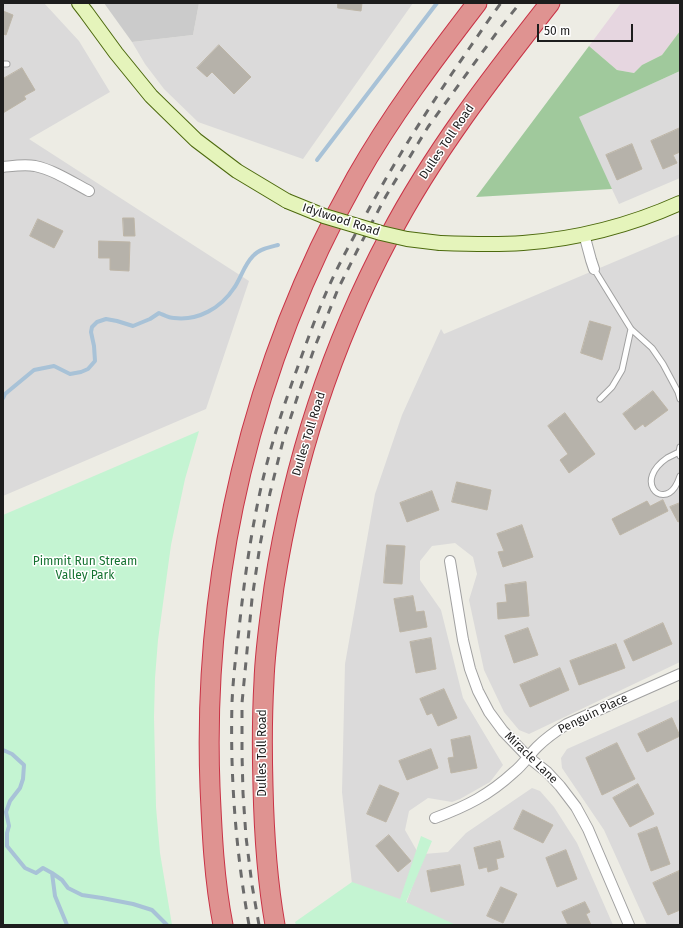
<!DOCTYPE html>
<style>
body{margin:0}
#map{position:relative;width:683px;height:928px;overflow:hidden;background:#edece4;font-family:"Fira Sans",sans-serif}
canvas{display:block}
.frame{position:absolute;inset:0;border:4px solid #1d1d1d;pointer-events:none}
.scale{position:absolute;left:537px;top:24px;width:96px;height:18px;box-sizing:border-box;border:2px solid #1d1d1d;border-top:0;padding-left:5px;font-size:12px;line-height:14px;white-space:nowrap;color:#1d1d1d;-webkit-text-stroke:3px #fff;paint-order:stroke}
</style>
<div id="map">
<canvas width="683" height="928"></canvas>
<div class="frame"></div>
<div class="scale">50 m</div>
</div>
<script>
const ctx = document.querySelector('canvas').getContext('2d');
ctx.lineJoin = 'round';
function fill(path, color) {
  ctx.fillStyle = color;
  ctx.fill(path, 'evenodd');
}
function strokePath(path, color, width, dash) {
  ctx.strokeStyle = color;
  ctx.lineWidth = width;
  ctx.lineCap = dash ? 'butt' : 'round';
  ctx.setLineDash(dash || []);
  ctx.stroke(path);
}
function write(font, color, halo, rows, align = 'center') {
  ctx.font = font + ' "Fira Sans",sans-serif';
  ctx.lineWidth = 3;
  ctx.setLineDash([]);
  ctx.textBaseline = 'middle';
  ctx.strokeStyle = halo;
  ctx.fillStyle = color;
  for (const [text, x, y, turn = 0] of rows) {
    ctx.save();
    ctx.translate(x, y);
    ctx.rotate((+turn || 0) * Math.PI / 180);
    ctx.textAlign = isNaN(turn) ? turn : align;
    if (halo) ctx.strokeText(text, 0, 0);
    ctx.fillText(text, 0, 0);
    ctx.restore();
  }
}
fill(new Path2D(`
 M 3,3 L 44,3 L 79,41 L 110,92 L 29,139 L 249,281 L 206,409 L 3,496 Z
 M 199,3 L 413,3 L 303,159 L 198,122 L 164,89 L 145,64 L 132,42 L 193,35 Z
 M 680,71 L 680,178 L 619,204 L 578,117 Z
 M 680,234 L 680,662 L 529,734 L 519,730 L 504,712 L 484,670 L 469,600 L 477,574 L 473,557 L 455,543 L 432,546 L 420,561 L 420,580 L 441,610 L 463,698 L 503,765 L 490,782 L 460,799 L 452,802 L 428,798 L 409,811 L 405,830 L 417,851 L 400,901 L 352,884 L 342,792 L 345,664 L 375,494 L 402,415 L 441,329 L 444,334 Z
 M 680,699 L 680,925 L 647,925 L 604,830 L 562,768 L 561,758 L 567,749 Z
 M 532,788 L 540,791 L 554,807 L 577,843 L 613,925 L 453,925 L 406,904 L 424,854 L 448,852 L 466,833 Z`), '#dbdada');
fill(new Path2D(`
 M 621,3 L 680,3 L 680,31 L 662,55 L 642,65 L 634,73 L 617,70 L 589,46 Z`), '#e6d6e0');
fill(new Path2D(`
 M 104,3 L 199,3 L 193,35 L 132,42 Z`), '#cbcbcb');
fill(new Path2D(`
 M 680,31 L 680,71 L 579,117 L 612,189 L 476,197 L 589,46 L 617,70 L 634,73 L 642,65 L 662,55 Z`), '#a0c99c');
fill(new Path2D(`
 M 199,431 L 185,479 L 171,545 L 158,640 L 155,678 L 154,717 L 156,807 L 160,853 L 172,925 L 3,925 L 3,515 Z
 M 421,836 L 432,841 L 406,902 L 456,925 L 296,925 L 295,922 L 352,882 L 400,899 Z`), '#c4f4d2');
strokePath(new Path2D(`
 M 317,160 L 437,3
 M 3,398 L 5,394 L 34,370 L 54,366 L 70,374 L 81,372 L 88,369 L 95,361 L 94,346 L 91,332 L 92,327 L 97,322 L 106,319 L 117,321 L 133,326 L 150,319 L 159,313 C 164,315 169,318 174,318 C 198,321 221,308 234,288 C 241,278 244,265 253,256 C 259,249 270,247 278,245
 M 3,750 L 12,754 L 24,765 L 23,779 L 20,788 L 10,801 L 6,812 L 9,826 L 7,833 L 7,846 L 25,868 L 36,873 L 43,868 L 52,873 L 62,880 L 68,888 L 82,895 L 102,898 L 133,904 L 152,910 L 167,925
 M 52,873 L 55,896 L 67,925`), '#a8c2d7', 4);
const building = new Path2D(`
 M 338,3 L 362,3 L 361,11 L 338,8 Z
 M 3,11 L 13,15 L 6,35 L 3,34 Z
 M 219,45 L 251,77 L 234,94 L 212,72 L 207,77 L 197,68 Z
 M 22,68 L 35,90 L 24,96 L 26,99 L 3,113 L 3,79 Z
 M 680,128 L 680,152 L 673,155 L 677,163 L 663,169 L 651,141 Z
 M 632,144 L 642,169 L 617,180 L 606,155 Z
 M 123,218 L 134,218 L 135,236 L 124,236 Z
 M 38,219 L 63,231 L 54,248 L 30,236 Z
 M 99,241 L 130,242 L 129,271 L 110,270 L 110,258 L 99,258 Z
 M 590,321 L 611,327 L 602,360 L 581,353 Z
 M 653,391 L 668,410 L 645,427 L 643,424 L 635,430 L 623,414 Z
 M 565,413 L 595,454 L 569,473 L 560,460 L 568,454 L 548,426 Z
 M 457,482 L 491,490 L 487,510 L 452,502 Z
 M 432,491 L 439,510 L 407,522 L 400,503 Z
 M 663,500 L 668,511 L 620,535 L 612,519 L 647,501 L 650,506 Z
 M 680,503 L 680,521 L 678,522 L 670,507 Z
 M 522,525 L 533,557 L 503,567 L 498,552 L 504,551 L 497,534 Z
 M 387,545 L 405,546 L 402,584 L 384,583 Z
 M 526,582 L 529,616 L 498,619 L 497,603 L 507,602 L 505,585 Z
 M 413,596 L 416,612 L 424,611 L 427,627 L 400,632 L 394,599 Z
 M 663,623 L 672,644 L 633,661 L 624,641 Z
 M 528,628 L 538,655 L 514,663 L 505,636 Z
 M 431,638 L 436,669 L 416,673 L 410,642 Z
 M 616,644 L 625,668 L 579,685 L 570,661 Z
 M 560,668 L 569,690 L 530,707 L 520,685 Z
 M 444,689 L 457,718 L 438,726 L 432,713 L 427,715 L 420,699 Z
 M 672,718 L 680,736 L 647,752 L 638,734 Z
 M 470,736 L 477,768 L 451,773 L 448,758 L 454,757 L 451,740 Z
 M 617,743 L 635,779 L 602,795 L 586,758 Z
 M 431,749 L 438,768 L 407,780 L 399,761 Z
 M 638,784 L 654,814 L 630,827 L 613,798 Z
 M 380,785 L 399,793 L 386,822 L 367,814 Z
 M 523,810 L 553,825 L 543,843 L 514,829 Z
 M 657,827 L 670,864 L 651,871 L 638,834 Z
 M 389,835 L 411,861 L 398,872 L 376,846 Z
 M 500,841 L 504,857 L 496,859 L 498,869 L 488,872 L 487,867 L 479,869 L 474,848 Z
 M 566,850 L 577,879 L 557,887 L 546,858 Z
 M 460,865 L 464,885 L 431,892 L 427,871 Z
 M 679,871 L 680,910 L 668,915 L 653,883 Z
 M 501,887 L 517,894 L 503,923 L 487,916 Z
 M 585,902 L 590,912 L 586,914 L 591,925 L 568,925 L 562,912 Z`);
fill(building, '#b6b2aa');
strokePath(building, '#beb6a7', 1);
const service = new Path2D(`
 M 3,64 L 7,64
 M 594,269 L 631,329 L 652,348 L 663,364 L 678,392 L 680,399
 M 600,399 L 612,387 L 622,370 L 631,329
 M 680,447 L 679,452 L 680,456
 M 679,452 C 675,454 671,456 667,458 C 634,481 661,508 675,487 C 677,484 679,479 680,476`);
const minor = new Path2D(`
 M 3,167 C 13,166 24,164 35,166 C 54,170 72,182 89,191
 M 584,234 L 591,260 L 594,269
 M 450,561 L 463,640 L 470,669 L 478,691 L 489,712 L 503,731 L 528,757 L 547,772 L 560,786 L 576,807 L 588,829 L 629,925
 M 435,818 C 467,806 489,795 514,772 C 523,765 529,755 537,747 C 546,738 556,731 567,724 L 680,674`);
const secondary = new Path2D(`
 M 79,3 L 86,12 L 116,53 L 151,96 L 196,140 L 237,171 L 287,201
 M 440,243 C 468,244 495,245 523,243 C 576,239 631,225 680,203`);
const motorway = new Path2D(`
 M 223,925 C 214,879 212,833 210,787 C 202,575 252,363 356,178 C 391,116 434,59 477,3
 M 275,925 C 267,879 264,833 263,786 C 262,751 262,716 264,681 C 265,649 270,618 274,587 C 293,465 331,346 389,237 C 433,153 491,78 550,3`);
strokePath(service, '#a1a1a1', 7);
strokePath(minor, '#a1a1a1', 12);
strokePath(secondary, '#4d6a0e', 16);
strokePath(motorway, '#c93346', 21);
strokePath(service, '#fff', 5);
strokePath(minor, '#fff', 10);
strokePath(secondary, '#e5f4bb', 14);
strokePath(motorway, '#df9391', 19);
strokePath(new Path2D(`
 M 249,925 C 236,852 230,778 232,703 C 233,679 236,654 239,629 C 244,583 250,538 260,492 C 269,451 282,410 297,369 C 307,341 317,313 329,286 C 339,264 351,242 363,220 C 390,169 421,120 453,72 C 469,49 484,26 501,3
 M 259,925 L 252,885 L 246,837 L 243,793 L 242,754 L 242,703 L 252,599 L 260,545 L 270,493 L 283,441 L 299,392 L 314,349 L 338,289 L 358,249 L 386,196 L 428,127 L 500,28 L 520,3`), '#6b6b6b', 3, [8, 8]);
const secondaryBridge = new Path2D(`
 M 287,201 L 324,216 L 381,233 L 407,239 L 440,243`);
strokePath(secondaryBridge, '#4d6a0e', 16, []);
strokePath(secondaryBridge, '#e5f4bb', 14);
write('12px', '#1d1d1d', '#fff', [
 ["Dulles Toll Road",447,142,-56],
 ["Idylwood Road",341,220,18],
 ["Dulles Toll Road",309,434,-73],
 ["Penguin Place",593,714,-26],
 ["Dulles Toll Road",263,753,-90],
 ["Miracle Lane",531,758,44]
]);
write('12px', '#147230', '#fff', [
 ["Pimmit Run Stream",85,562],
 ["Valley Park",85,576]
]);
</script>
